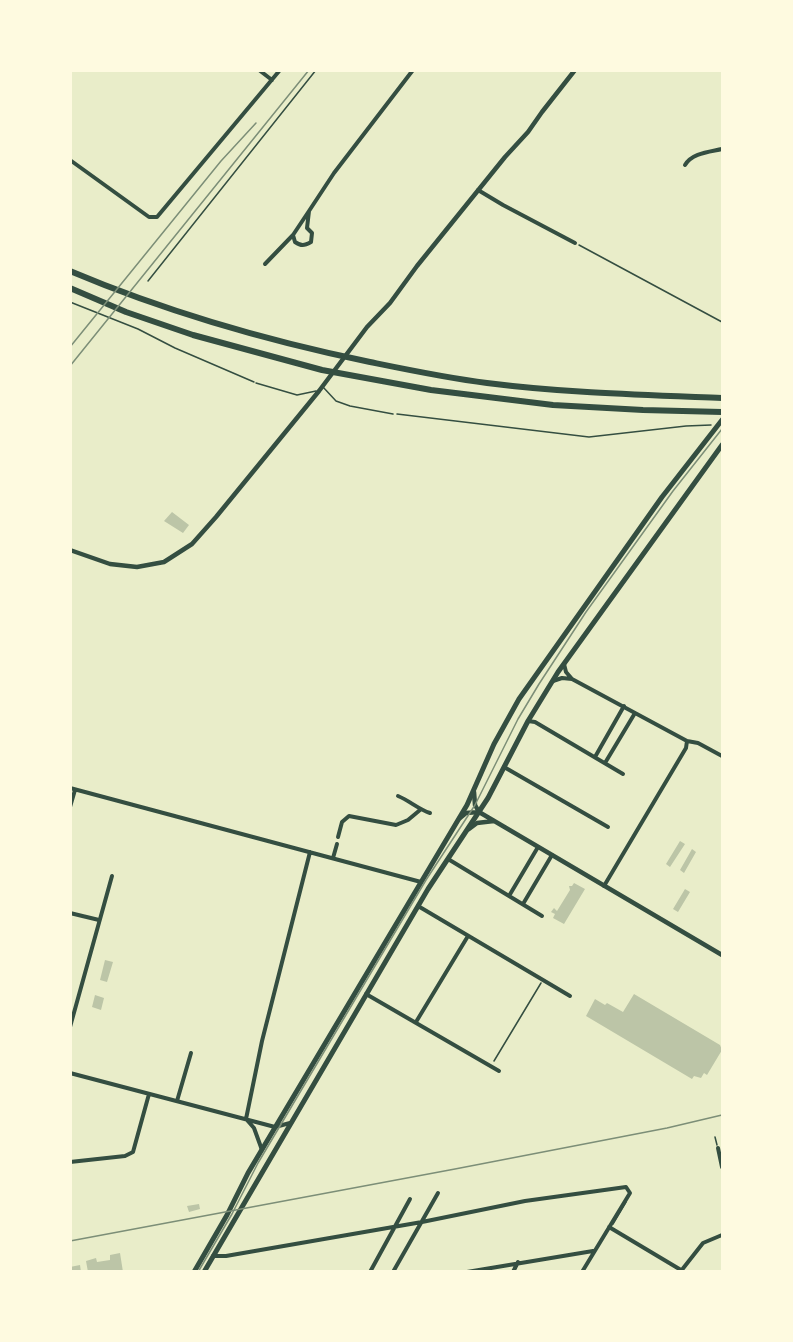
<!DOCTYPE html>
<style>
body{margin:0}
#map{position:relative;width:793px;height:1342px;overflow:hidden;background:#e9edc9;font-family:"DM Sans",sans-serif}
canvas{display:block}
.frame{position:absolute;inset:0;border:72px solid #fefae0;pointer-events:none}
</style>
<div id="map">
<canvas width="793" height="1342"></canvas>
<div class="frame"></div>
</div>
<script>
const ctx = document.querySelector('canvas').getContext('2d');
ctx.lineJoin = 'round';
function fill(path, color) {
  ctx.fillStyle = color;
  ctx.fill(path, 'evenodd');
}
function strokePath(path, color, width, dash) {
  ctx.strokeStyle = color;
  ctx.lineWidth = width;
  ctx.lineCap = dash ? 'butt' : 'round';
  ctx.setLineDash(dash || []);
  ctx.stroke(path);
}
fill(new Path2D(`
 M 172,512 L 189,525 L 183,533 L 164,521 Z
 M 680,841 L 685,844 L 670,867 L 666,864 Z
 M 692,849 L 696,852 L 684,873 L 680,870 Z
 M 574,883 L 585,889 L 564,924 L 553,918 L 555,914 L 551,912 L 554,908 L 557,911 L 570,890 L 569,886 L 572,886 Z
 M 685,889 L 690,892 L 678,912 L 673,909 Z
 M 105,960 L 113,962 L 107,982 L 100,980 Z
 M 634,994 L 720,1045 L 722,1050 L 707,1075 L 704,1073 L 701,1078 L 694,1076 L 692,1079 L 586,1016 L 595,999 L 605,1005 L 607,1003 L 623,1012 Z
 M 95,995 L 104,998 L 101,1010 L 92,1007 Z
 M 199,1204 L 200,1209 L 189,1212 L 187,1206 Z
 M 120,1253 L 123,1272 L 88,1272 L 86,1261 L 96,1258 L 97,1262 L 110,1260 L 110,1255 Z
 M 80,1265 L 81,1272 L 70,1272 L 70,1267 Z`), '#bcc5a7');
strokePath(new Path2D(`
 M 579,245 L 722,322
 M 148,281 L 316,70
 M 70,302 L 138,329 L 175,348 L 254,382
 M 397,414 L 589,437 L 686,426 L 711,425
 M 494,1061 L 541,983
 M 715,1137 L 717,1145`), '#344e41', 1.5);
strokePath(new Path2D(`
 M 256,383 L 297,395 L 316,391
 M 323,387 L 336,401 L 350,406 L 393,414
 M 613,1224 L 626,1202`), '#344e41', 1.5);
strokePath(new Path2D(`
 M 259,70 L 272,80
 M 70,160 L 149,217 L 157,217 L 280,70
 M 685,165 C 692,153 709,152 722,149
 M 478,190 L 503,205 L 575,243
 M 309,211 L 334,173 L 413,70
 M 309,211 L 307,228 L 312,233 L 311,242 C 304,246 301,246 295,242 L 293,235 Z
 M 265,264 L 293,235
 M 564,664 L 566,672 L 572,679
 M 553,681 L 562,678 L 572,679 L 687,741 L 698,743 L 722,756
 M 528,721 L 535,722 L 623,774
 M 595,757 L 624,706
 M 605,763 L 635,713
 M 504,767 L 608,827
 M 70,788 L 421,882
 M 398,796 C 410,801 418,809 430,813
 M 70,807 L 75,790
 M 338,837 L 342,822 L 349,816 L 396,825 L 408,820 L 420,810
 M 333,858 L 337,844
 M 448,859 L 542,916
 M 604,886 L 686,748 L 687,741
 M 509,896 L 538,847
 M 523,904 L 552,855
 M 418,906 L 570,996
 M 70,913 L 99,920
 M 366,994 L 499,1071
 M 416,1022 L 468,936
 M 70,1027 L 112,876
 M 70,1073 L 275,1127 L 290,1123
 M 177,1101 L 191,1053
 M 246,1119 L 262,1041 L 310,852
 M 247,1120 L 254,1128 L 262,1150
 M 718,1148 L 722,1167
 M 70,1162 L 125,1156 L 133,1152 L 149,1094
 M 609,1227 L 681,1270
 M 213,1256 L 226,1256 L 422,1222 L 525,1201 L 626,1187 L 630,1193 L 582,1272
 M 681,1271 L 703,1243 L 722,1235
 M 370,1272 L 410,1199
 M 393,1272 L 438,1193
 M 467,1272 L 593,1251
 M 513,1272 L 518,1262`), '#344e41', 4);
strokePath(new Path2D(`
 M 70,550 L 110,564 L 137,567 L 164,562 L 192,544 L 216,517 L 319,391 L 367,327 L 390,303 L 417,266 L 505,157 L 528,132 L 542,112 L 575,70`), '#344e41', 4.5);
strokePath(new Path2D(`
 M 474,792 L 475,805 L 479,812 L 722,955
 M 460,818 L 466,813 L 479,812
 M 469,829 L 477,823 L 494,821`), '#344e41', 4.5);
strokePath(new Path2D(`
 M 194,1272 L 227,1215 L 248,1173 L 467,805 L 494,744 L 519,699 L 662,497 L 722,420
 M 204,1272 L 428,889 L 488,798 L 528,721 L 558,672 L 722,445`), '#344e41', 5);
strokePath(new Path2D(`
 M 70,271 C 167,312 268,341 370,362 C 409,370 447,378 487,383 C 565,393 644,395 722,398
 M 70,288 L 126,312 L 193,335 L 322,370 L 431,390 L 553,405 L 643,410 L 722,412`), '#344e41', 6);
strokePath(new Path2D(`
 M 198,1272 L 232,1214 L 258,1163 L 426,880 L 475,805 L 518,719 L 539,684 L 586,612 L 673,491 L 722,429`), '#7c8e77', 1.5);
strokePath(new Path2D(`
 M 70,347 L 221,161 L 256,123
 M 70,366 L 309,70
 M 70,1241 L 455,1169 L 667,1128 L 722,1115`), '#7c8e77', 1.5);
</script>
